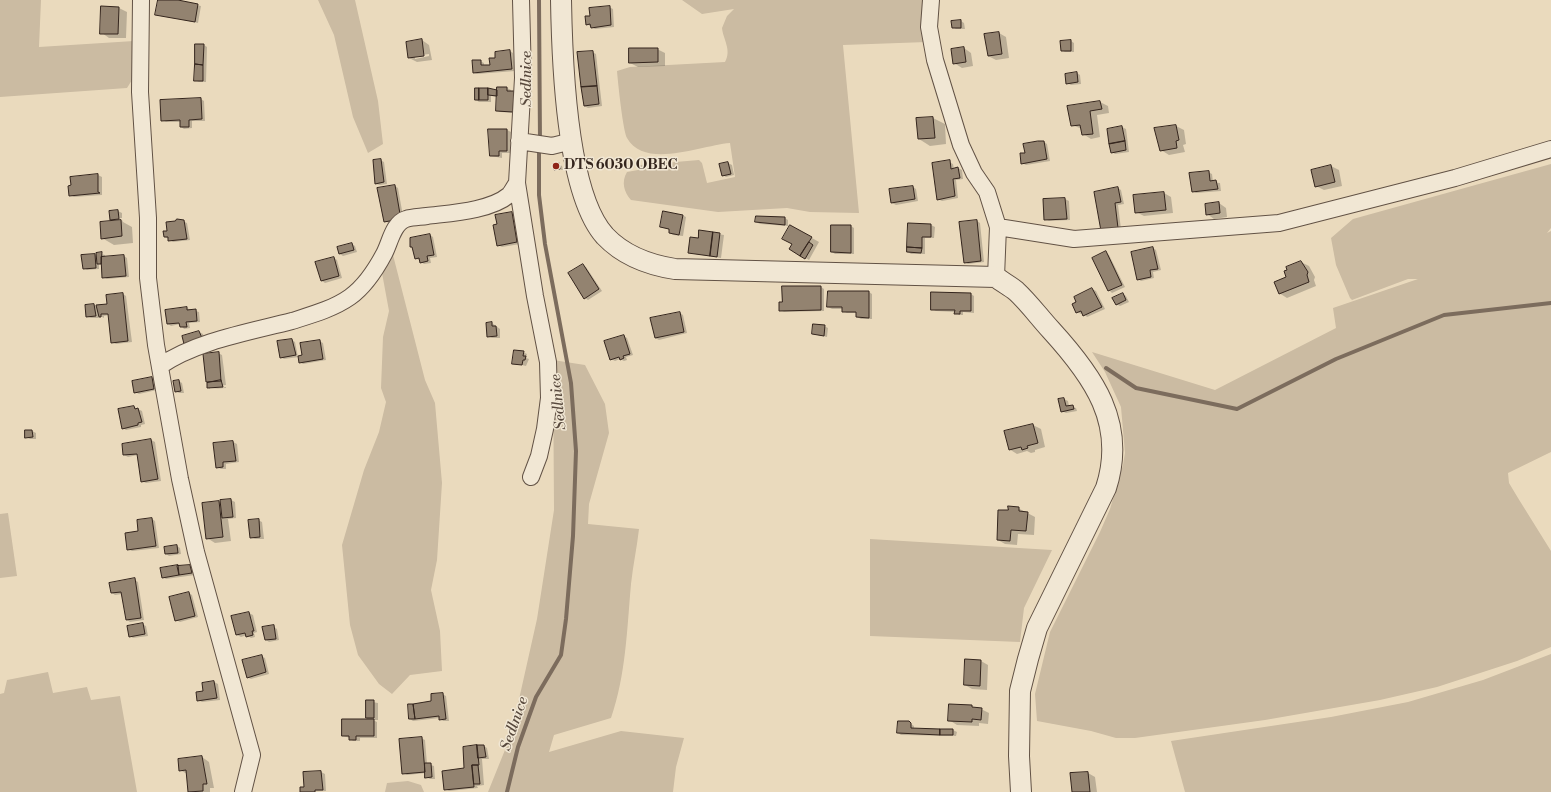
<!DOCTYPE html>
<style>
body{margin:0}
canvas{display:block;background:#eadabd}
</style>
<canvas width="1551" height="792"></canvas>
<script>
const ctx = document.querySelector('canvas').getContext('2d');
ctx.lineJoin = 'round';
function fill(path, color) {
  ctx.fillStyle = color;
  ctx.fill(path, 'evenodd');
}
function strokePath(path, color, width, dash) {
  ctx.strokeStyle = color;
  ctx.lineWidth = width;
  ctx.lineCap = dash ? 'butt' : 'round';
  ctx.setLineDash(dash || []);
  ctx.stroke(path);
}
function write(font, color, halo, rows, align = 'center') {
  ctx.font = font + ' "Libre Bodoni",serif';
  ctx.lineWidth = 3;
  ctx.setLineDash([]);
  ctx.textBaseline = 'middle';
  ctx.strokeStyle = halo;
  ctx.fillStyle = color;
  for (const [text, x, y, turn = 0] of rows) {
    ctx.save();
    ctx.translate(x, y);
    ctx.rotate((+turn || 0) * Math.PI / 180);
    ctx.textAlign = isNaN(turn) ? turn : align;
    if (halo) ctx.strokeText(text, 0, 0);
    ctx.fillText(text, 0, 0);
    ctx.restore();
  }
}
fill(new Path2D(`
 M 0,0 L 41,0 L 39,47 L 134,41 L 132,80 L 127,88 L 0,97 Z
 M 318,0 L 355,0 L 378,101 L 383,144 L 368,153 L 353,117 L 334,35 Z
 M 682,0 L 926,0 L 927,42 L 843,45 L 859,213 L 810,212 L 787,208 L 718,212 L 631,200 C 624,192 621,182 627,172 L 638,170 L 640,165 L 699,160 L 702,163 L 707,183 L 735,177 L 730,143 C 702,145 645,170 627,138 C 623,131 618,83 617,71 L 630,67 L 725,62 C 732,50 723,39 722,28 L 727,16 L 734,9 L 702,14 Z
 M 1551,164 L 1551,228 L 1547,233 L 1551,231 L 1551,452 L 1508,473 L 1509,483 L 1518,498 L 1551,551 L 1551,647 L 1517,661 L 1437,687 L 1380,700 L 1265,720 L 1135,738 L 1116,738 L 1091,731 L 1037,721 L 1035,694 L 1050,632 L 1100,532 L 1110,509 L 1123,465 L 1125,453 L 1121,407 L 1105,372 L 1092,352 L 1215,390 L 1336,328 L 1333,308 L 1418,279 L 1408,279 L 1352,300 L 1350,298 L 1336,265 L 1331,238 L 1353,219 Z
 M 393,255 L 425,380 L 435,403 L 442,483 L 437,560 L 431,590 L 440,631 L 442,671 L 410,675 L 392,694 L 379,684 L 358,655 L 350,625 L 342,545 L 364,470 L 379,432 L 386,402 L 381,388 L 383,337 L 389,311 L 382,273 Z
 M 553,360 L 585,365 L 605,404 L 609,433 L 589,504 L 588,524 L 639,529 C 637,547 633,565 631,584 C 627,629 626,675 611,718 L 554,735 L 549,752 L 621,731 L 684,738 L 676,767 L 673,792 L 488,792 L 511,735 L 537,619 L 554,510 Z
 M 8,513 L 17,576 L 0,578 L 0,514 Z
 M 870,539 L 1052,550 L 1024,608 L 1020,642 L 870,636 Z
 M 1551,654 L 1551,792 L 1185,792 L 1171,741 L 1331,717 L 1408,702 L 1483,680 Z
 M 48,672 L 53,693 L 87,687 L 91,700 L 120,696 L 137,792 L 0,792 L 0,694 L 4,693 L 7,680 Z
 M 408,781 L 421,785 L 424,792 L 385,792 L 387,783 Z`), '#cbbba2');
fill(new Path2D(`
 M 159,0 L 172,0 L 201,6 L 198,23 L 156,14 Z
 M 102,7 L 119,8 L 127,12 L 126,38 L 109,38 L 102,33 Z
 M 609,7 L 613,9 L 614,27 L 595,29 L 587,24 L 591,17 Z
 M 961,21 L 964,23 L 965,29 L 956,29 L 953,27 L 952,22 Z
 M 999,33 L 1006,37 L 1009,58 L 996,60 L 988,56 Z
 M 422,40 L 429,45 L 432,60 L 417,62 L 409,58 ZM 429,54 L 429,56 L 415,59 L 415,56 Z
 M 1071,41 L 1074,43 L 1074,52 L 1065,52 L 1062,50 Z
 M 204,45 L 207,47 L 206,82 L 199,82 L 195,80 Z
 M 964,48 L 971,53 L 973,66 L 962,68 L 954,63 Z
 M 657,49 L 665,53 L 665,66 L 638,67 L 630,63 Z
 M 510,51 L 513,53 L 515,71 L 477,74 L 474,73 L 480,61 L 484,63 L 484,66 L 491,66 L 496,59 Z
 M 592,52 L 596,54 L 602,106 L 588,108 L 584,106 Z
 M 1077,73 L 1080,75 L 1081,84 L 1071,85 L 1067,83 Z
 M 498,88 L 507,88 L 511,90 L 511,92 L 518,94 L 516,113 L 500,112 L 497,110 L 498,97 L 491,96 L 491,102 L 479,102 L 476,100 L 498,91 Z
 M 201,99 L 204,101 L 205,121 L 192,121 L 192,128 L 184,129 L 181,127 L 181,122 L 166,122 L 162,120 Z
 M 1100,102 L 1108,106 L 1109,113 L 1097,115 L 1100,137 L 1091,139 L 1083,134 L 1082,129 L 1072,125 L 1069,107 Z
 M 933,118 L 945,124 L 946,144 L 930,146 L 919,139 Z
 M 1176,126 L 1184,130 L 1186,144 L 1183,145 L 1185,152 L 1169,155 L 1161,150 L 1156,129 Z
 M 1122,127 L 1126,129 L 1129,152 L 1115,154 L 1112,152 Z
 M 490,130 L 507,130 L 511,132 L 510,153 L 502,153 L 502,158 L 491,156 Z
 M 1044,142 L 1047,144 L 1050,161 L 1026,165 L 1022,163 L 1026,154 Z
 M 380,160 L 384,162 L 387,184 L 380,185 L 376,184 Z
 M 949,162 L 953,164 L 954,169 L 958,168 L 962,170 L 963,179 L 956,180 L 958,198 L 942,201 L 938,199 Z
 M 728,163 L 732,165 L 734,175 L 726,177 L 723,175 L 720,164 Z
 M 558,164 L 562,166 L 563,170 L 555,169 Z
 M 1331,166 L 1339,170 L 1342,186 L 1324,190 L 1316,186 Z
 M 1208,172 L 1212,174 L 1213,182 L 1220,183 L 1221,191 L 1196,193 L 1193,191 Z
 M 98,175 L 102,177 L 102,195 L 74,197 L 70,195 L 72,186 L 72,178 Z
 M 395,186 L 398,188 L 403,216 L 398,221 L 389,223 L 385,221 Z
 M 913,187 L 916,189 L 918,201 L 896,205 L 892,203 Z
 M 1118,188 L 1121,190 L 1124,204 L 1118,205 L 1121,229 L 1106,232 Z
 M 1164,193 L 1171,197 L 1173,213 L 1144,216 L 1136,212 Z
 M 1065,199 L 1069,201 L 1070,220 L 1049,221 L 1045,219 L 1044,200 Z
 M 1219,203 L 1226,208 L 1227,217 L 1214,219 L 1207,214 Z
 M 118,211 L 122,213 L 122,218 L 111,219 L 110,212 Z
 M 511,213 L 515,215 L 520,244 L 502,247 L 498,245 L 498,225 Z
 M 682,215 L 686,217 L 683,236 L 673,235 L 670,233 L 670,230 L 661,227 Z
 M 757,217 L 785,218 L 788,220 L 788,226 L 760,224 L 756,222 Z
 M 122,220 L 123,222 L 132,227 L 133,243 L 114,245 L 102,238 L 113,221 Z
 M 180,220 L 187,223 L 190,240 L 173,242 L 165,237 L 168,232 L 167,223 Z
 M 977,221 L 980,223 L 984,262 L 968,264 L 965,262 Z
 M 909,224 L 931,225 L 935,227 L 934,238 L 925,238 L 925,254 L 911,254 L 908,252 Z
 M 791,226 L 819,242 L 809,260 L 791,249 L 793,244 Z
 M 851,226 L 854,228 L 854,254 L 835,254 L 832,252 Z
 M 700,231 L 724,235 L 721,258 L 689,253 L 698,239 Z
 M 430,235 L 433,237 L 437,257 L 430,258 L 431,263 L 424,264 L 416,258 L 414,248 L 411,247 Z
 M 352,244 L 355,246 L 357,252 L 343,256 L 340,254 Z
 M 1153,248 L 1156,250 L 1161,270 L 1153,272 L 1154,278 L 1141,281 L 1138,279 Z
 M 1106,253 L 1109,255 L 1125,287 L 1112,293 L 1109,290 Z
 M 101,254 L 105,255 L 105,258 L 124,256 L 127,258 L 129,277 L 107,279 L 103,277 L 102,265 L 99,263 L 99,269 L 87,270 L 84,268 L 95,255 L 97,256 Z
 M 334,258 L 337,260 L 342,278 L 325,283 L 322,281 Z
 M 1301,262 L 1309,266 L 1315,277 L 1314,280 L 1316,286 L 1287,298 L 1279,293 L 1288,278 Z
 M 583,265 L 586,267 L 602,291 L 588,300 L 585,298 Z
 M 821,287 L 824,289 L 824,311 L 784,312 L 780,310 Z
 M 1092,289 L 1096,291 L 1105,309 L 1087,317 L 1083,313 L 1081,314 L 1077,312 Z
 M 869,292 L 872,294 L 872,319 L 861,319 L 857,317 L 857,313 L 847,313 L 843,311 L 843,309 L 832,309 L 828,307 Z
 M 123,294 L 126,296 L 132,342 L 116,344 L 112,342 L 109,315 L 104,316 L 104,318 L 98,315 L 99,318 L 91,318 L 87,316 L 94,305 L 97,307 L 108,305 Z
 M 971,294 L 974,296 L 974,313 L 963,312 L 963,315 L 959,315 L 956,312 L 936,311 L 932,309 Z
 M 1123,294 L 1126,296 L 1129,302 L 1120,306 L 1116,304 Z
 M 186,308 L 199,312 L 200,322 L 189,323 L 190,328 L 184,329 L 180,324 L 171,326 L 168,324 Z
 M 680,313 L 683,315 L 687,333 L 659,340 L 655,338 Z
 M 492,323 L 500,329 L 500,338 L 492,338 L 488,336 Z
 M 824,326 L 828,328 L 827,337 L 813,334 Z
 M 199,332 L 203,334 L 205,340 L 185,343 Z
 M 624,336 L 627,338 L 633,355 L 626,357 L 627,360 L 624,361 L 620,359 L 615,361 L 611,359 Z
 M 292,340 L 295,342 L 298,357 L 303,356 L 319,341 L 323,343 L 326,360 L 303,364 L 300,362 L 299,357 L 284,359 L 281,357 Z
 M 523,352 L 527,354 L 526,358 L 529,359 L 526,366 L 513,363 Z
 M 218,353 L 222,355 L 226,385 L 210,387 L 210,389 L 208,388 L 204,355 Z
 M 152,378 L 155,380 L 157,390 L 139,394 L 135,392 Z
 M 179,381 L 182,383 L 184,393 L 179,393 L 176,391 Z
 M 226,387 L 226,388 L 210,389 Z
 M 1064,399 L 1068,401 L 1069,406 L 1076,408 L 1077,411 L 1066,413 L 1062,411 Z
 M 134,407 L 142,411 L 145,424 L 141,425 L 141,427 L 126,430 L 123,428 Z
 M 1033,425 L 1041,429 L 1045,447 L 1035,450 L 1035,452 L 1031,453 L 1027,451 L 1017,454 L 1009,449 L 1005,432 Z
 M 26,431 L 32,431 L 36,433 L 36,439 L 30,439 L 26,437 Z
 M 151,440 L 155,442 L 161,481 L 146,483 L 142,481 L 138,455 L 128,457 L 124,455 L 123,445 Z
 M 233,442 L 237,444 L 239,462 L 226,464 L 226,469 L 221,469 L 217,467 Z
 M 231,500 L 235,502 L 236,518 L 228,519 L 231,541 L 215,543 L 207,538 L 203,504 L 219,502 L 222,504 L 221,501 Z
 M 1018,508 L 1035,517 L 1034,535 L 1018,534 L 1017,545 L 1005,544 L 998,540 L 1008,511 Z
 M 152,519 L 155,521 L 159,548 L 132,551 L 128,549 L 140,532 Z
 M 258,520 L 262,522 L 264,539 L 255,539 L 251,537 Z
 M 177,546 L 180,548 L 181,554 L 169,556 L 166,554 Z
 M 190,566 L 194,568 L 195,575 L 166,579 L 163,577 L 162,569 Z
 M 135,580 L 138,582 L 144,620 L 130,622 L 127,620 L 122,594 L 115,595 L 112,593 Z
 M 189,593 L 192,595 L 198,617 L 180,622 L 176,620 Z
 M 249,613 L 253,615 L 257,632 L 254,633 L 255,637 L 251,638 L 247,635 L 241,637 L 237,635 L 233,617 Z
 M 142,624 L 146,626 L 148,636 L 133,638 L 130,636 Z
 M 274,627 L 277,629 L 279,640 L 269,642 L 266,640 Z
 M 261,656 L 265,658 L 269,674 L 251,679 L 247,677 Z
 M 981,661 L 988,665 L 987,690 L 972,689 L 965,685 Z
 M 214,682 L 218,684 L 220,700 L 202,702 L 198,700 Z
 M 442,694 L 446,696 L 449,721 L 443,721 L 440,718 L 413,721 L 410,719 Z
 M 367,701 L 378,703 L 378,720 L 373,720 L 377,722 L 377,738 L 360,738 L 360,741 L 353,741 L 350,738 L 343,736 L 367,720 Z
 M 950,705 L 981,709 L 989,713 L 988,724 L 979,723 L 979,726 L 957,725 L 949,720 Z
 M 908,722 L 914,726 L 914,729 L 953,730 L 957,732 L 956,736 L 901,735 L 898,733 Z
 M 421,738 L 425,740 L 427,764 L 434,766 L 435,779 L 430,779 L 426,777 L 426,773 L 407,775 L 403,773 Z
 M 484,746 L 487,748 L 489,759 L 482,759 L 484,785 L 477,786 L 478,788 L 449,791 L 445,789 L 465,769 Z
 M 202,757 L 209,762 L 214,788 L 210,788 L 210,792 L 189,792 L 187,774 L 180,770 Z
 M 321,772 L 325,774 L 326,791 L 301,792 Z
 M 1088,773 L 1095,777 L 1097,792 L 1073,792 Z`), '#0003');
strokePath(new Path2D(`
 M 539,0 L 540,142
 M 1106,368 L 1136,388 L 1237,409 L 1336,359 L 1444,315 L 1551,303
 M 507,792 L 518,747 L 536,697 L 561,655 L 566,619 L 573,536 L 576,451 L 571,383 L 545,244 L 539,195 L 539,148`), '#7c6c5d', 4);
const building = new Path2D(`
 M 158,0 L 178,0 L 198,4 L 195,22 L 155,15 Z
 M 101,6 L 119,7 L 118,34 L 100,34 Z
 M 610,6 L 611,25 L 591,28 L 590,24 L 586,25 L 585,16 L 590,16 L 589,8 Z
 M 961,20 L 961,28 L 952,28 L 951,21 Z
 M 999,32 L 1002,54 L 988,56 L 984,34 Z
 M 422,39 L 424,56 L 408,58 L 406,42 Z
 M 1071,40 L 1071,51 L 1061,51 L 1060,41 Z
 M 195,44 L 204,44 L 203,65 L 195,64 Z
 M 964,47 L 966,62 L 953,64 L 951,49 Z
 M 629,48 L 658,48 L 658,62 L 629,63 Z
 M 510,50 L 512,69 L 473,73 L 472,60 L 481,60 L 481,65 L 490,65 L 489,58 L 495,58 L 495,52 Z
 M 593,51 L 597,86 L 581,87 L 577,52 Z
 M 195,64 L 203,65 L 203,81 L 194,81 Z
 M 1077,72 L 1078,82 L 1066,84 L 1065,74 Z
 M 597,86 L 599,104 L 584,106 L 581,87 Z
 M 497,87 L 507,87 L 507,91 L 514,91 L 513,112 L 496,111 Z
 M 475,88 L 479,88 L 479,100 L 475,100 Z
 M 479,88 L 488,88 L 488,100 L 479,100 Z
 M 488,88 L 497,90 L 497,96 L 488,95 Z
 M 201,98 L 202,119 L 189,120 L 189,127 L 180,127 L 180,120 L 161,121 L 160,100 Z
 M 1100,101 L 1102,109 L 1090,111 L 1093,134 L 1082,135 L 1080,125 L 1071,126 L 1067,106 Z
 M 933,117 L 935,138 L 918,139 L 916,118 Z
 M 1176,125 L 1179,140 L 1176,141 L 1177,148 L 1160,151 L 1154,128 Z
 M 1122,126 L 1125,141 L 1109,144 L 1107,129 Z
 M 488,129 L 507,129 L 507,151 L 499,151 L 499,156 L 490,156 Z
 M 1038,141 L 1044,141 L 1047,159 L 1021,164 L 1020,153 L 1025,153 L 1023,144 Z
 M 1125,141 L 1126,150 L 1111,153 L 1109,144 Z
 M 381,159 L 384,182 L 375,184 L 373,160 Z
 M 950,160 L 951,169 L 958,167 L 960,178 L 953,179 L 955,196 L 937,200 L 932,163 Z
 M 728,162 L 731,174 L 722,176 L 719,164 Z
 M 559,163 L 560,169 L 554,170 L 553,164 Z
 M 1331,165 L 1335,182 L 1315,187 L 1311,170 Z
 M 1209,171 L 1210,181 L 1216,180 L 1218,189 L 1192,192 L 1189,173 Z
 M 98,174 L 98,192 L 100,193 L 69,196 L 68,186 L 71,185 L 70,177 Z
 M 395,185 L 400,214 L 395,220 L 384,222 L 377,188 Z
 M 913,186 L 915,199 L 891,203 L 889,189 Z
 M 1118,187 L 1121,202 L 1115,203 L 1118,228 L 1101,231 L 1094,192 Z
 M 1164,192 L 1166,210 L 1135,213 L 1133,195 Z
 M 1065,198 L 1067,219 L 1044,220 L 1043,199 Z
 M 1219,202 L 1220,213 L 1206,215 L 1205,204 Z
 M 118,210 L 119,219 L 110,220 L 109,211 Z
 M 663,211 L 683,215 L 679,235 L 669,233 L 669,229 L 660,227 Z
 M 512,212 L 517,242 L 497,246 L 493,225 L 497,224 L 495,215 Z
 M 756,216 L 785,217 L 785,225 L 755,222 Z
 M 177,219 L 184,220 L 187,239 L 168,241 L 168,237 L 164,237 L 163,231 L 167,231 L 166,222 L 175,221 Z
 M 121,220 L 122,236 L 101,239 L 100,222 Z
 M 977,220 L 981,261 L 964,263 L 959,222 Z
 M 908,223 L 931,224 L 931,237 L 922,237 L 922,248 L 907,247 Z
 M 790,225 L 812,237 L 800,256 L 789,249 L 792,244 L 782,239 Z
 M 831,225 L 851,225 L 851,253 L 831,252 Z
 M 699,230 L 713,232 L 710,256 L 688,253 L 690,237 L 698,238 Z
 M 713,232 L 720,233 L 717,257 L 710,256 Z
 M 430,234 L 434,255 L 427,256 L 428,261 L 420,263 L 419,258 L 415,259 L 412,247 L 410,247 L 410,238 Z
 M 809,242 L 813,245 L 805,259 L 800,256 Z
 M 352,243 L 354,250 L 339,254 L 337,247 Z
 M 907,247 L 922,248 L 921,253 L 907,252 Z
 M 1153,247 L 1158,269 L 1150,270 L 1151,277 L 1137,280 L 1131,252 Z
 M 1106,251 L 1122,285 L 1108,291 L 1092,258 Z
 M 102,252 L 101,264 L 97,264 L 96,253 Z
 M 95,254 L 96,268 L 83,269 L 81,255 Z
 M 124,255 L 126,276 L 102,278 L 101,257 Z
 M 334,257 L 339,276 L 321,281 L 315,262 Z
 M 1301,261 L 1308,272 L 1307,275 L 1309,282 L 1279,294 L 1274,282 L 1286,277 L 1284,271 L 1287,270 L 1286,267 Z
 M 583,264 L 599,289 L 584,299 L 568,273 Z
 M 782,286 L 821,286 L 821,310 L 779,311 L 779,302 L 782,302 Z
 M 1092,288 L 1102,307 L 1083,316 L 1081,311 L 1076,313 L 1072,304 L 1076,302 L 1074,297 Z
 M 828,291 L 869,291 L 869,318 L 856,317 L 856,312 L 842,312 L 842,307 L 827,307 Z
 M 931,292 L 971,293 L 971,311 L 960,311 L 960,314 L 954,314 L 955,310 L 931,310 Z
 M 123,293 L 128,341 L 111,343 L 108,314 L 101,314 L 101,317 L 99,317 L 96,305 L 107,304 L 106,295 Z
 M 1123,293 L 1126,300 L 1116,305 L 1112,298 Z
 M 94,304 L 96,316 L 86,317 L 85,305 Z
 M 187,307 L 187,310 L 196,309 L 197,321 L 186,322 L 187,327 L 180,327 L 179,323 L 167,324 L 165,310 Z
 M 680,312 L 684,332 L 655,338 L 650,318 Z
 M 492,322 L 492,326 L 496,326 L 497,336 L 487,337 L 486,323 Z
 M 813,324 L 825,325 L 824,336 L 812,334 Z
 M 199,331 L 202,338 L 184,344 L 182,336 Z
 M 624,335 L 630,354 L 623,356 L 624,358 L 620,360 L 619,357 L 610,360 L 604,341 Z
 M 292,339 L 296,355 L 280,358 L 277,341 Z
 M 320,340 L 323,359 L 299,363 L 298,356 L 302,355 L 300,343 Z
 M 514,350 L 524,351 L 523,356 L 526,356 L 525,360 L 523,360 L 522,365 L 512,364 Z
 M 219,352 L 221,381 L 206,382 L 203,354 Z
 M 152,377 L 154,389 L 134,393 L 132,381 Z
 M 179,380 L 181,391 L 175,392 L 173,381 Z
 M 221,380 L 223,387 L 207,388 L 207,383 Z
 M 1064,398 L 1066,406 L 1073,405 L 1074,409 L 1061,412 L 1058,399 Z
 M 134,406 L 135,409 L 138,408 L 142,422 L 138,423 L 138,425 L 122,429 L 118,409 Z
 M 1033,424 L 1038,443 L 1027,446 L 1028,448 L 1022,450 L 1021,447 L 1009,450 L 1004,431 Z
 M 25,430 L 32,430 L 33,437 L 25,438 Z
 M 151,439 L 158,479 L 141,482 L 137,454 L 123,455 L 122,444 Z
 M 233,441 L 236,461 L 223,462 L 223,467 L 216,468 L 213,443 Z
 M 231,499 L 233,517 L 222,518 L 220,500 Z
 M 219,501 L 223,537 L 206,539 L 202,503 Z
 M 1008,506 L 1019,507 L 1019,511 L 1028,512 L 1026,531 L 1011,530 L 1010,541 L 997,540 L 998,510 L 1008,510 Z
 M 152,518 L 156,546 L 127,550 L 125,533 L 138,531 L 137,520 Z
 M 259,519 L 260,537 L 250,538 L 248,520 Z
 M 177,545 L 178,553 L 165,554 L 164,547 Z
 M 178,565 L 179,575 L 162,578 L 160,568 Z
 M 190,565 L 192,573 L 179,575 L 177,566 Z
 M 135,578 L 141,618 L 126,620 L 121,592 L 111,593 L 109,583 Z
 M 189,592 L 195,616 L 175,621 L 169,597 Z
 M 249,612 L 254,631 L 252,631 L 253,635 L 246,637 L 245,633 L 236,635 L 231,616 Z
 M 143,623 L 145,634 L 129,637 L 127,626 Z
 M 274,625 L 276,639 L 265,640 L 262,627 Z
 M 262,655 L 266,672 L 247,678 L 242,660 Z
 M 965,659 L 981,660 L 980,686 L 964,685 Z
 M 214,681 L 217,698 L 197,701 L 196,692 L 203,691 L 202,683 Z
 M 443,693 L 446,719 L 439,720 L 439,716 L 415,719 L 413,704 L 431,701 L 431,694 Z
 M 366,700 L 374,700 L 374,718 L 366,718 Z
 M 408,704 L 413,704 L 415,719 L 409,719 Z
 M 949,704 L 972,705 L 972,707 L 982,708 L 981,720 L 972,719 L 972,722 L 948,721 Z
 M 342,719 L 374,719 L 374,736 L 356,736 L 356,740 L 349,740 L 349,736 L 342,736 Z
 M 898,721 L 909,721 L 911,723 L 911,728 L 940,729 L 940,735 L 897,733 Z
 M 940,729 L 953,729 L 953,735 L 940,735 Z
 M 422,737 L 425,772 L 402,774 L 399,739 Z
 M 477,745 L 479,765 L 472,765 L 474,787 L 444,790 L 442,771 L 464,768 L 463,747 Z
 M 477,745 L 484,745 L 486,757 L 478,758 Z
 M 202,756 L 207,784 L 203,784 L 203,791 L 188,792 L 186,770 L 179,771 L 178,759 Z
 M 425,763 L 431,763 L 432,777 L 425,778 Z
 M 472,765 L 478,765 L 480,784 L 474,784 Z
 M 321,771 L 323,790 L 315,790 L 315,792 L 300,792 L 300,787 L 304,787 L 303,772 Z
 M 1088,772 L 1090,792 L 1072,792 L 1070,773 Z`);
fill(building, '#938370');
strokePath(building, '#34251d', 1);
const minor = new Path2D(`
 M 141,0 L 140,92 L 148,218 L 148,278 L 156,345 L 180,479 L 196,552 L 252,755 L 243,792
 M 931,0 L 929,27 L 935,60 L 961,145 L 974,173 L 987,192 L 998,227 L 996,277
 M 519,141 L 552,146 L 572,141
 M 517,183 L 535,296 L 548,362 L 549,398 L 545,429 L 539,456 L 531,477
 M 998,227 L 1074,239 L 1279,223 L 1455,178 L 1551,149
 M 160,366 C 196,341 250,332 292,321 C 311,315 333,309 350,297 C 364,287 376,269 384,254 C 390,243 393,223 406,219 C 412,217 420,217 427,216 C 450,213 490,211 509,195 C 512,192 514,187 517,183 L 523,78 L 521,0`);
const tertiary = new Path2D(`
 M 561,0 C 562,58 566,193 605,236 C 624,256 649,265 675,269 L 996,277 C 1002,282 1010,286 1016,291 C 1029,303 1039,317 1051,330 C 1093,376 1127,423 1106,488 L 1037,628 L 1028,659 L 1020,691 L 1019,756 L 1021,792`);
strokePath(minor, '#625245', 18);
strokePath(tertiary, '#625245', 22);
strokePath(minor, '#f1e7d4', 16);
strokePath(tertiary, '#f1e7d4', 20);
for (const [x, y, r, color] of [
 [556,166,4,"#8f2418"]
]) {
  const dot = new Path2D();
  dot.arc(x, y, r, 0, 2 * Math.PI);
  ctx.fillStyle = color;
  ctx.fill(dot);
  strokePath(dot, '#f1e7d4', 1.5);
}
write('bold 14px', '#34251d', '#f1e7d4', [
 ["DTS 6030 OBEC",564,166]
], 'left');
write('italic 15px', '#58493d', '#f1e7d4', [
 ["Sedlnice",527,79,-90],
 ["Sedlnice",559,402,-96],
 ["Sedlnice",515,724,-71]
]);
</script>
